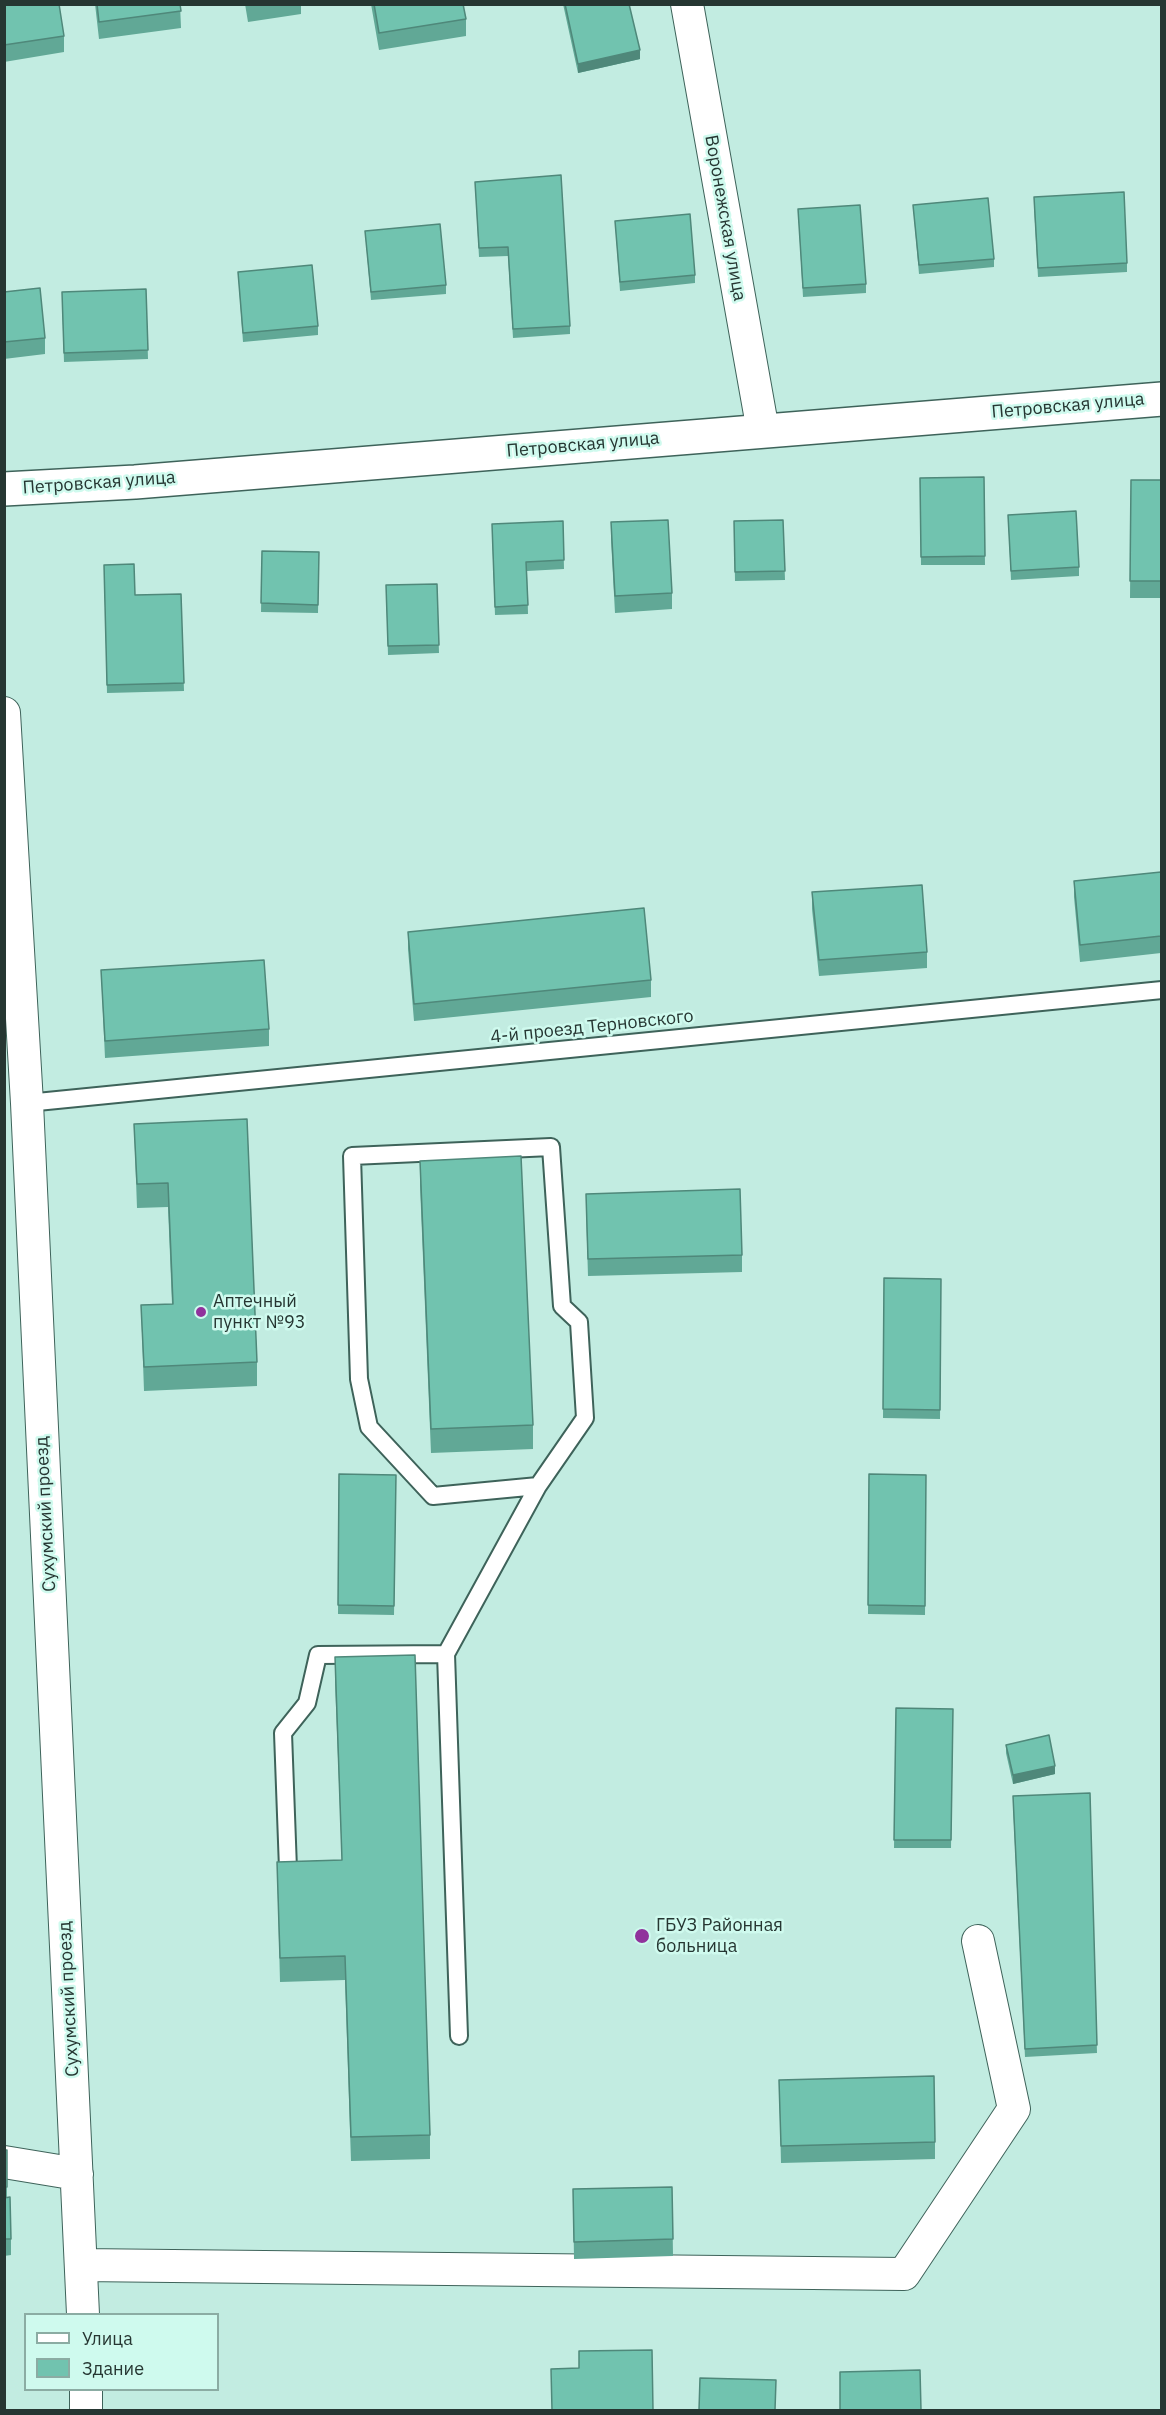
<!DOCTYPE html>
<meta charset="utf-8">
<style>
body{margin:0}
#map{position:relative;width:1166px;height:2415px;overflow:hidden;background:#c2ece1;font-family:"IBM Plex Sans",sans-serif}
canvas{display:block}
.frame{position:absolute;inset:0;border:6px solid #263632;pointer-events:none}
.legend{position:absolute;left:24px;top:2313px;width:195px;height:78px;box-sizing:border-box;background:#cffaee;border:2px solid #8baca3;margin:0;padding:8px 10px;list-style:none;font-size:18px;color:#263632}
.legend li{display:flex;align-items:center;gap:12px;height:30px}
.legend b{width:30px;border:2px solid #8baca3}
</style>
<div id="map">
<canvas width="1166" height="2415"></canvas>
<div class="frame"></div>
<ul class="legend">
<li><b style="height:8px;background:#fff"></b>Улица</li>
<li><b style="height:16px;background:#71c3af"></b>Здание</li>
</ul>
</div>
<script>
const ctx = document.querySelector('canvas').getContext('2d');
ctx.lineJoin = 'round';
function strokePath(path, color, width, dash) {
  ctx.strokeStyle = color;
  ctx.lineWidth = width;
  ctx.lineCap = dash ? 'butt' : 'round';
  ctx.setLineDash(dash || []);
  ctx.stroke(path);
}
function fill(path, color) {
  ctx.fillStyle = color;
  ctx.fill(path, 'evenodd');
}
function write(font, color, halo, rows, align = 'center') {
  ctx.font = font + ' "IBM Plex Sans",sans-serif';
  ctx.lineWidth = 5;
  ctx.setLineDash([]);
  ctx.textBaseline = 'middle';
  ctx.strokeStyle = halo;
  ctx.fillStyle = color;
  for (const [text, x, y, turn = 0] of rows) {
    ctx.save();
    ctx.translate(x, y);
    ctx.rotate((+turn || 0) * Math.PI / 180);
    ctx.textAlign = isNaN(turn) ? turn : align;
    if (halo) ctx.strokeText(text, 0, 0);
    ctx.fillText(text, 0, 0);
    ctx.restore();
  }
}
const lane = new Path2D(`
 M 27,1103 L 1162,990
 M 446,1654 L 459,2036
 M 288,1869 L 283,1733 L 307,1703 L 318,1655 L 446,1654 L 538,1486 L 585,1418 L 579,1322 L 562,1306 L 551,1147 L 352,1156 L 359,1379 L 369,1427 L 433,1496 L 538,1486`);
const street = new Path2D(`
 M 687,4 L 763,431
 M 4,713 L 27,1103 L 83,2314
 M 4,2162 L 77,2174
 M 81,2265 L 904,2274 L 1014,2109 L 978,1941
 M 86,2390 L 86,2410`);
const secondary = new Path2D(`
 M 4,489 L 135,482 L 1162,399`);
strokePath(lane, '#3e635a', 20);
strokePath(street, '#3e635a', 34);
strokePath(secondary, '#3e635a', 36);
strokePath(lane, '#fff', 16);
strokePath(street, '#fff', 32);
strokePath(secondary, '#fff', 33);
fill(new Path2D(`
 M 4,4 L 64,36 L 64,52 L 4,62 Z
 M 95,4 L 180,4 L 181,28 L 99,39 Z
 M 245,4 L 301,4 L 301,14 L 248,22 Z
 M 371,4 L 463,4 L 466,19 L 466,36 L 379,50 Z
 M 563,4 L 629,4 L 640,59 L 578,73 Z
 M 475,182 L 570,326 L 570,334 L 513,338 L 508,256 L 479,257 Z
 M 913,205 L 994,259 L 994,267 L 919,274 Z
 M 1034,206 L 1127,263 L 1127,272 L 1038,277 Z
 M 798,209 L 866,284 L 866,293 L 803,297 Z
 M 615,221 L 695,275 L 695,283 L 620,291 Z
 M 365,231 L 446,285 L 446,294 L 371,300 Z
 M 238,272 L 318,326 L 318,335 L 243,342 Z
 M 146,289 L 148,359 L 64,362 L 62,301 Z
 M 4,292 L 45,338 L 45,354 L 4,359 Z
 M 984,477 L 985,565 L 921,565 L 920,478 Z
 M 1131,480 L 1161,480 L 1161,598 L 1130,598 Z
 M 1008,515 L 1079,567 L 1079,576 L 1011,580 Z
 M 783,520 L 785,580 L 735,581 L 734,521 Z
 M 563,521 L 564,569 L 527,571 L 528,614 L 495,615 L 492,532 Z
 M 611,522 L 672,593 L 672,609 L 615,613 L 611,539 Z
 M 262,551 L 319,552 L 318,613 L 261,612 Z
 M 104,565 L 135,595 L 181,594 L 184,691 L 107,693 Z
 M 437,584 L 439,653 L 388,655 L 386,585 Z
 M 1161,872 L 1161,953 L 1080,962 L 1074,897 L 1074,881 Z
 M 812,892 L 927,952 L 927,968 L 819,976 L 812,909 Z
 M 408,932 L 651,980 L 651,997 L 414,1021 L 408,949 Z
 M 101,970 L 269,1029 L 269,1046 L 105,1058 Z
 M 247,1119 L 257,1362 L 257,1386 L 144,1391 L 141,1305 L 172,1304 L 168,1207 L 137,1208 L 134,1124 Z
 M 420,1161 L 533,1425 L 533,1449 L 431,1453 L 420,1185 Z
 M 586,1210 L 742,1255 L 742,1272 L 588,1276 Z
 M 884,1278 L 941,1279 L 940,1419 L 883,1418 Z
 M 339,1474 L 396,1475 L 394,1615 L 338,1614 Z
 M 869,1474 L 926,1475 L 925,1615 L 868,1614 Z
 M 335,1657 L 430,2135 L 430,2159 L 351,2161 L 345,1980 L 280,1982 L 277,1862 L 342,1860 L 335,1682 Z
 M 896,1708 L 953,1709 L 951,1848 L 894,1848 Z
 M 1006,1745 L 1055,1774 L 1013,1784 L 1006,1753 Z
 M 1090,1793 L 1097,2053 L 1025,2057 L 1013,1805 Z
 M 779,2080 L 935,2142 L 935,2159 L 781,2163 Z
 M 4,2150 L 7,2150 L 7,2198 L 11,2239 L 11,2255 L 4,2256 Z
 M 672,2187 L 673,2256 L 574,2259 L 573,2189 Z`), '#61a896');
fill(new Path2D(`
 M 640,50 L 640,59 L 578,73 L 578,64 Z
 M 1055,1766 L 1055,1774 L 1013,1784 L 1013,1775 Z`), '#4f887a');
const building = new Path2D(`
 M 4,4 L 59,4 L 64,36 L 4,45 Z
 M 97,4 L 180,4 L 181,11 L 99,22 Z
 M 374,4 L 463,4 L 466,19 L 379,33 Z
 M 565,4 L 629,4 L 640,50 L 578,64 Z
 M 561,175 L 570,326 L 513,329 L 508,247 L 479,248 L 475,182 Z
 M 1124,192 L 1127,263 L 1038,268 L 1034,197 Z
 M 988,198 L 994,259 L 919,265 L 913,205 Z
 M 860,205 L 866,284 L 803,288 L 798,209 Z
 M 690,214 L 695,275 L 620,282 L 615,221 Z
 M 440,224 L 446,285 L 371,292 L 365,231 Z
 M 312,265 L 318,326 L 243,333 L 238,272 Z
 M 40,288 L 45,338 L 4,342 L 4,292 Z
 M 146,289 L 148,350 L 64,353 L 62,292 Z
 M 984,477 L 985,556 L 921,557 L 920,478 Z
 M 1131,480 L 1161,480 L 1161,581 L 1130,581 Z
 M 1076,511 L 1079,567 L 1011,571 L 1008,515 Z
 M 668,520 L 672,593 L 615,596 L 611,522 Z
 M 783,520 L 785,571 L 735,572 L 734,521 Z
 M 563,521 L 564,560 L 526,562 L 528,605 L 495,607 L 492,524 Z
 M 262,551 L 319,552 L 318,605 L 261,603 Z
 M 134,564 L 135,595 L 181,594 L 184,683 L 107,685 L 104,565 Z
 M 437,584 L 439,645 L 388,646 L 386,585 Z
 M 1161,872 L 1161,936 L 1080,945 L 1074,881 Z
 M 922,885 L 927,952 L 819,960 L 812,892 Z
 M 644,908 L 651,980 L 414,1004 L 408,932 Z
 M 264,960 L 269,1029 L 105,1041 L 101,970 Z
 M 247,1119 L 257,1362 L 144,1367 L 141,1305 L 173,1304 L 168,1183 L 137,1184 L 134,1124 Z
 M 521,1156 L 533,1425 L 431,1429 L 420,1161 Z
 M 740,1189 L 742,1255 L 588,1259 L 586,1194 Z
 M 884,1278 L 941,1279 L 940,1410 L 883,1409 Z
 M 339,1474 L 396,1475 L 394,1606 L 338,1605 Z
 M 869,1474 L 926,1475 L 925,1606 L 868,1605 Z
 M 415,1655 L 430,2135 L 351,2137 L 345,1956 L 280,1958 L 277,1862 L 342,1860 L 335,1657 Z
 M 896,1708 L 953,1709 L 951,1840 L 894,1840 Z
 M 1049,1735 L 1055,1766 L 1013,1775 L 1006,1745 Z
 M 1090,1793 L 1097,2045 L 1025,2049 L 1013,1796 Z
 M 934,2076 L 935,2142 L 781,2146 L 779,2080 Z
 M 4,2150 L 7,2150 L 7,2187 L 4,2187 Z
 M 672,2187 L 673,2239 L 574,2242 L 573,2189 Z
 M 10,2197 L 11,2239 L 4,2239 L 4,2198 Z
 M 652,2350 L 653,2410 L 552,2410 L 551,2369 L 579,2368 L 579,2351 Z
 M 920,2370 L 921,2410 L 840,2410 L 840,2372 Z
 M 700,2378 L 776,2380 L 775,2410 L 699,2410 Z`);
fill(building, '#71c3af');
strokePath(building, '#4f887a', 1.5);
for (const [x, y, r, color] of [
 [201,1312,6,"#90329c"],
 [642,1936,8,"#90329c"]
]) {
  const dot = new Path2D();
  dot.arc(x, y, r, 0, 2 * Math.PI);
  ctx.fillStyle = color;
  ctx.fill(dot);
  strokePath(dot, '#cffaee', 2);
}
write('18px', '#263632', '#cffaee', [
 ["Воронежская улица",725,218,80],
 ["Петровская улица",1068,406,-5],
 ["Петровская улица",583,445,-5],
 ["Петровская улица",99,483,-4],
 ["4-й проезд Терновского",592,1027,-6],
 ["Сухумский проезд",46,1514,-93],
 ["Сухумский проезд",69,1999,-93]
]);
write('18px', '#263632', '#cffaee', [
 ["Аптечный",213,1302],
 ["пункт №93",213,1323],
 ["ГБУЗ Районная",656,1926],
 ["больница",656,1947]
], 'left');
</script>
